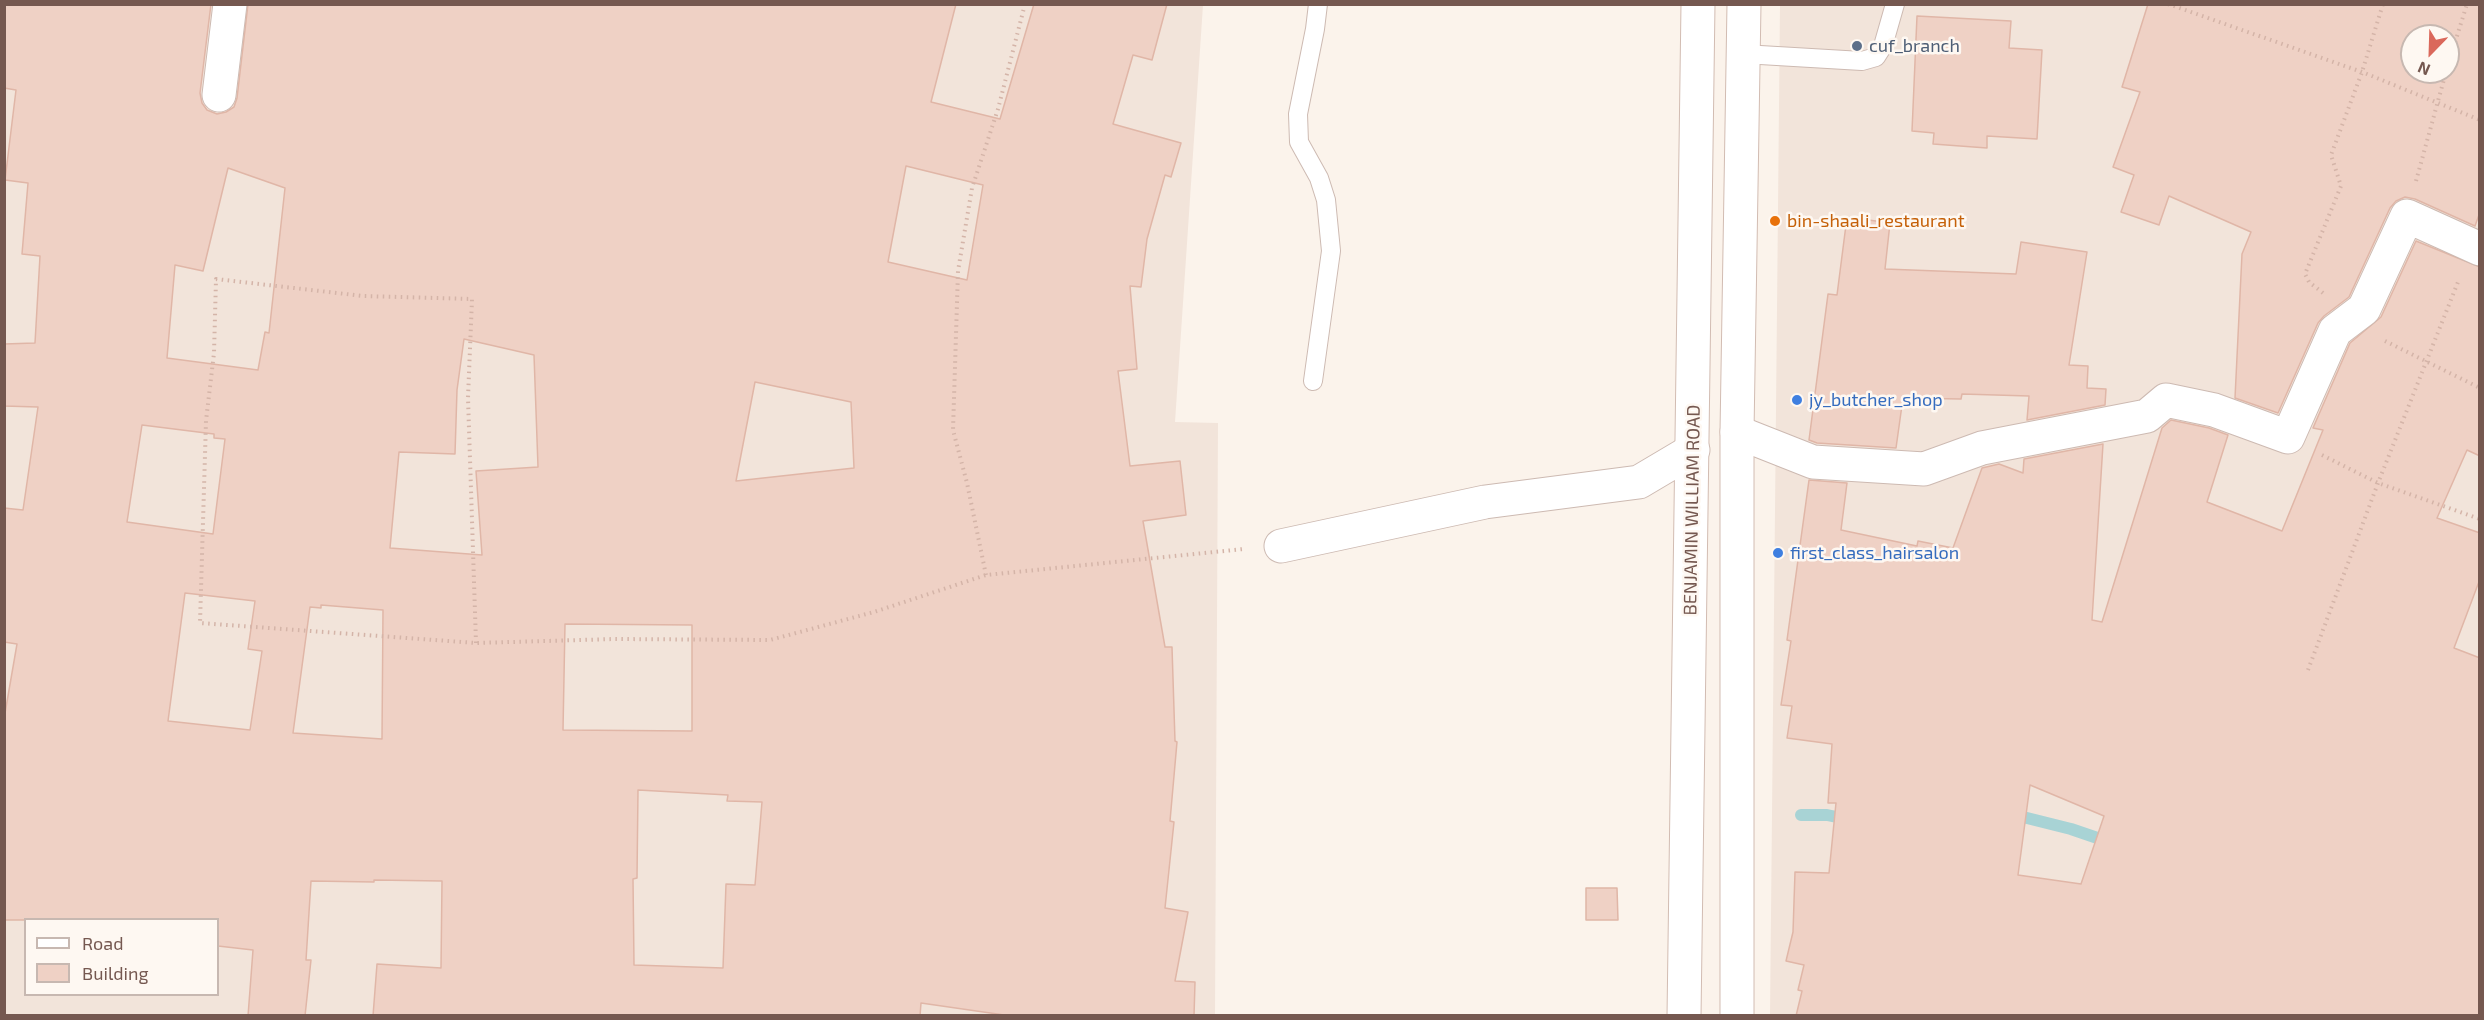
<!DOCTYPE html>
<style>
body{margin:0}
#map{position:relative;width:2484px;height:1020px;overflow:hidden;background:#fbf3eb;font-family:"Exo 2",sans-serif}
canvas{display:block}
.frame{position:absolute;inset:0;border:6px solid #755850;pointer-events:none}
.legend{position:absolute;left:24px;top:918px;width:195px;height:78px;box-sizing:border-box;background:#fef8f2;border:2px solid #c7b8b1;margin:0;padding:8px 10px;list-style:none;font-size:18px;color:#755850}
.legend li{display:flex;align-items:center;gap:12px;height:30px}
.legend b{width:30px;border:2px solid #c7b8b1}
.north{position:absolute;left:2400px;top:24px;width:60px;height:60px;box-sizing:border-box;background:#fef8f2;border:2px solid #c7b8b1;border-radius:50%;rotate:203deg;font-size:16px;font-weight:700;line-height:24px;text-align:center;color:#755850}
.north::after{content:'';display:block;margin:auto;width:21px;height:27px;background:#da685b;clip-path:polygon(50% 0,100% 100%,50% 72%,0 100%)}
</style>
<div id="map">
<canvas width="2484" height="1020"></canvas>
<div class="frame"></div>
<ul class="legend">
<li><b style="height:8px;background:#fff"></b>Road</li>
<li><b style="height:16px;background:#efd1c5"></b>Building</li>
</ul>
<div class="north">N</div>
</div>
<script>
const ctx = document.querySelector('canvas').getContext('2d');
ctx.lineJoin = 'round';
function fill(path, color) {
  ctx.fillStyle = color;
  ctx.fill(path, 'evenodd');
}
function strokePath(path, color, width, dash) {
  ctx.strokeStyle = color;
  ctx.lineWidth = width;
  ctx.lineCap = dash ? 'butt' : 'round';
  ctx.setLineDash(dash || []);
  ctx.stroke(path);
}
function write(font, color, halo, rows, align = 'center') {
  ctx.font = font + ' "Exo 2",sans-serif';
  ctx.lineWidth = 5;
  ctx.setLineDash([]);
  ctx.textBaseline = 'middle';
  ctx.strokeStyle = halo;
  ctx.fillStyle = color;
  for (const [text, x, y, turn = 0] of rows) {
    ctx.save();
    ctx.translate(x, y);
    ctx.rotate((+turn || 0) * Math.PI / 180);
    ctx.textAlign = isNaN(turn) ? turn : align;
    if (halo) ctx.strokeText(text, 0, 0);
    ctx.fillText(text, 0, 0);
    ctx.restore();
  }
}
fill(new Path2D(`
 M 5,5 L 1203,5 L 1175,422 L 1218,423 L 1215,1015 L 5,1016 ZM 26,920 L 218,920 L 218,994 L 26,994 Z
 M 1780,5 L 2479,5 L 2479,1015 L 1770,1016 ZM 2412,36 L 2448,36 L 2448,72 L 2412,72 Z`), '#f2e4da');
strokePath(new Path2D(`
 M 2011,814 L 2071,829 L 2112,843
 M 1801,815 L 1827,815 L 1851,820`), '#a8d3d5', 12);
const building = new Path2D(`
 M 4,4 L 211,4 L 200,93 L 202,103 L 207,110 L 217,114 L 226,112 L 234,107 L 237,98 L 248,4 L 956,4 L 931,102 L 1000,119 L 1034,4 L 1167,4 L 1152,60 L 1133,55 L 1113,124 L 1181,143 L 1171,177 L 1165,175 L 1147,239 L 1141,287 L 1130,286 L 1137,369 L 1118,371 L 1130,466 L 1180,461 L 1186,515 L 1143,521 L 1165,647 L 1172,647 L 1175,741 L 1177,742 L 1170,821 L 1174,822 L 1165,908 L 1188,912 L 1175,981 L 1195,982 L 1194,1016 L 1011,1016 L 921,1003 L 920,1016 L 373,1016 L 377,964 L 441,968 L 442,881 L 374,880 L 374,882 L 311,881 L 306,960 L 311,960 L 305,1016 L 248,1016 L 253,950 L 218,946 L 218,920 L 4,920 L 4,719 L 17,644 L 4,642 L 4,508 L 23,510 L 38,407 L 4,406 L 4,344 L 35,343 L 40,256 L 22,254 L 28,183 L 5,180 L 16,90 L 4,88 ZM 906,166 L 983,185 L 967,280 L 888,262 ZM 228,168 L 285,188 L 269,333 L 265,332 L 258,370 L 167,358 L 175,265 L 203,271 ZM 464,339 L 534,355 L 538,467 L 476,471 L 482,555 L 390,548 L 399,452 L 455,454 L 457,390 ZM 755,382 L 851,402 L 854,468 L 736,481 ZM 142,425 L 214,434 L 214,438 L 225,439 L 213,534 L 127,522 ZM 185,593 L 255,601 L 248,649 L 262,651 L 250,730 L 168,721 ZM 321,605 L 383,610 L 382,739 L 293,733 L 310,607 L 321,608 ZM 565,624 L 692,625 L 692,731 L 563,730 ZM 638,790 L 728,795 L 727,801 L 762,802 L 755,885 L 726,884 L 723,968 L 634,965 L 633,879 L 637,878 Z
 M 2148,4 L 2480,4 L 2480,212 L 2475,226 L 2415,199 L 2405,197 L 2396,201 L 2390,208 L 2349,297 L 2324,316 L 2318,323 L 2278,413 L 2235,398 L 2242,254 L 2251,232 L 2169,196 L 2159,225 L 2121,212 L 2134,175 L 2113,167 L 2140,92 L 2122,87 ZM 2412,36 L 2448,36 L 2448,72 L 2412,72 Z
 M 1917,16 L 2011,21 L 2009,48 L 2042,50 L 2037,139 L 1987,136 L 1987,148 L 1933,144 L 1934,133 L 1912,131 Z
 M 1847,217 L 1890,223 L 1885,269 L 2016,274 L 2021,242 L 2087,252 L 2069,365 L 2088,366 L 2087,388 L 2106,389 L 2105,405 L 2027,420 L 2029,396 L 1962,394 L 1961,399 L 1903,398 L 1896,448 L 1817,443 L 1809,440 L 1828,294 L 1837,295 Z
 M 2416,241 L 2480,267 L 2480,456 L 2467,450 L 2437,518 L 2480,533 L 2480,579 L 2454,648 L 2480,658 L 2480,1016 L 1796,1016 L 1802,991 L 1798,990 L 1804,965 L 1786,961 L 1793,932 L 1795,872 L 1829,873 L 1836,803 L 1828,803 L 1832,744 L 1787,738 L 1792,706 L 1781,705 L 1791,641 L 1787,640 L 1809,480 L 1847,483 L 1841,530 L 1917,546 L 1918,541 L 1953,548 L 1982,468 L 1999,464 L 2023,473 L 2024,459 L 2103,444 L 2092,620 L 2102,622 L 2162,428 L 2171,420 L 2209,428 L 2228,435 L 2207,502 L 2282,531 L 2323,430 L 2313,428 L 2350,343 L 2381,317 ZM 2030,785 L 2104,816 L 2081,884 L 2018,875 Z
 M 1586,888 L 1617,888 L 1618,920 L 1586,920 Z`);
fill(building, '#efd1c5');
strokePath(building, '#e0b6a7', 1.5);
const service = new Path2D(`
 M 1743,54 L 1862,61 L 1876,57 L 1883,46 L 1895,4
 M 1313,381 L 1331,251 L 1326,200 L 1319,178 L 1299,142 L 1298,114 L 1315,29 L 1318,4`);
const minor = new Path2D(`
 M 219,95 L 230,4
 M 1737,432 L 1813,462 L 1924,469 L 1982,448 L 2147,416 L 2166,400 L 2214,410 L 2288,437 L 2335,331 L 2364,309 L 2407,216 L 2480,249
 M 1281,546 L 1485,502 L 1639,482 L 1693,450`);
const secondary = new Path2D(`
 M 1684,1016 L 1698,4
 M 1737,1016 L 1737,432 L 1744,4`);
strokePath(service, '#cdbab2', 20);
strokePath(minor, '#cdbab2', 35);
strokePath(secondary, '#d2bcb2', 35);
strokePath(new Path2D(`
 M 2168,4 L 2362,72 L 2480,120
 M 2448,65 L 2467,4
 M 2416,181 L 2446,72
 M 2323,293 L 2309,282 L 2305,274 L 2341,186 L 2331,155 L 2362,72 L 2383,4
 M 2385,341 L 2480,388
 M 2322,455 L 2378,483 L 2480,519
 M 986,575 L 967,483 L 953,430 L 958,271 L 972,188 L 998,109 L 1025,4
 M 476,643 L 468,398 L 472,299 L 363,296 L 216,279 L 214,353 L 206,421 L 200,623 L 476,643 L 615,639 L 770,640 L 874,612 L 986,575 L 1244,549
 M 2308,670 L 2378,483 L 2458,282`), '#d4b4a8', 4, [1.5, 4.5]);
strokePath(service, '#fff', 18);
strokePath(minor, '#fff', 33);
strokePath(secondary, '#fff', 33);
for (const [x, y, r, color] of [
 [1857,46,6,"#5c6f8a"],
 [1775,221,6,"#e8710a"],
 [1797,400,6,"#3f7fe0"],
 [1778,553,6,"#3f7fe0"]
]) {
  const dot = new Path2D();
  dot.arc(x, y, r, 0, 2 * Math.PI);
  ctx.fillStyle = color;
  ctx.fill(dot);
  strokePath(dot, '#fef8f2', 2);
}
write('18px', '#4e5e75', '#fef8f2', [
 ["cuf_branch",1869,46]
], 'left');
write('18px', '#c56008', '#fef8f2', [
 ["bin-shaali_restaurant",1787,221]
], 'left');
write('18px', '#366cbe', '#fef8f2', [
 ["jy_butcher_shop",1809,400],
 ["first_class_hairsalon",1790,553]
], 'left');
write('18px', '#755850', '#fef8f2', [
 ["BENJAMIN WILLIAM ROAD",1692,510,-89]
]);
</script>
